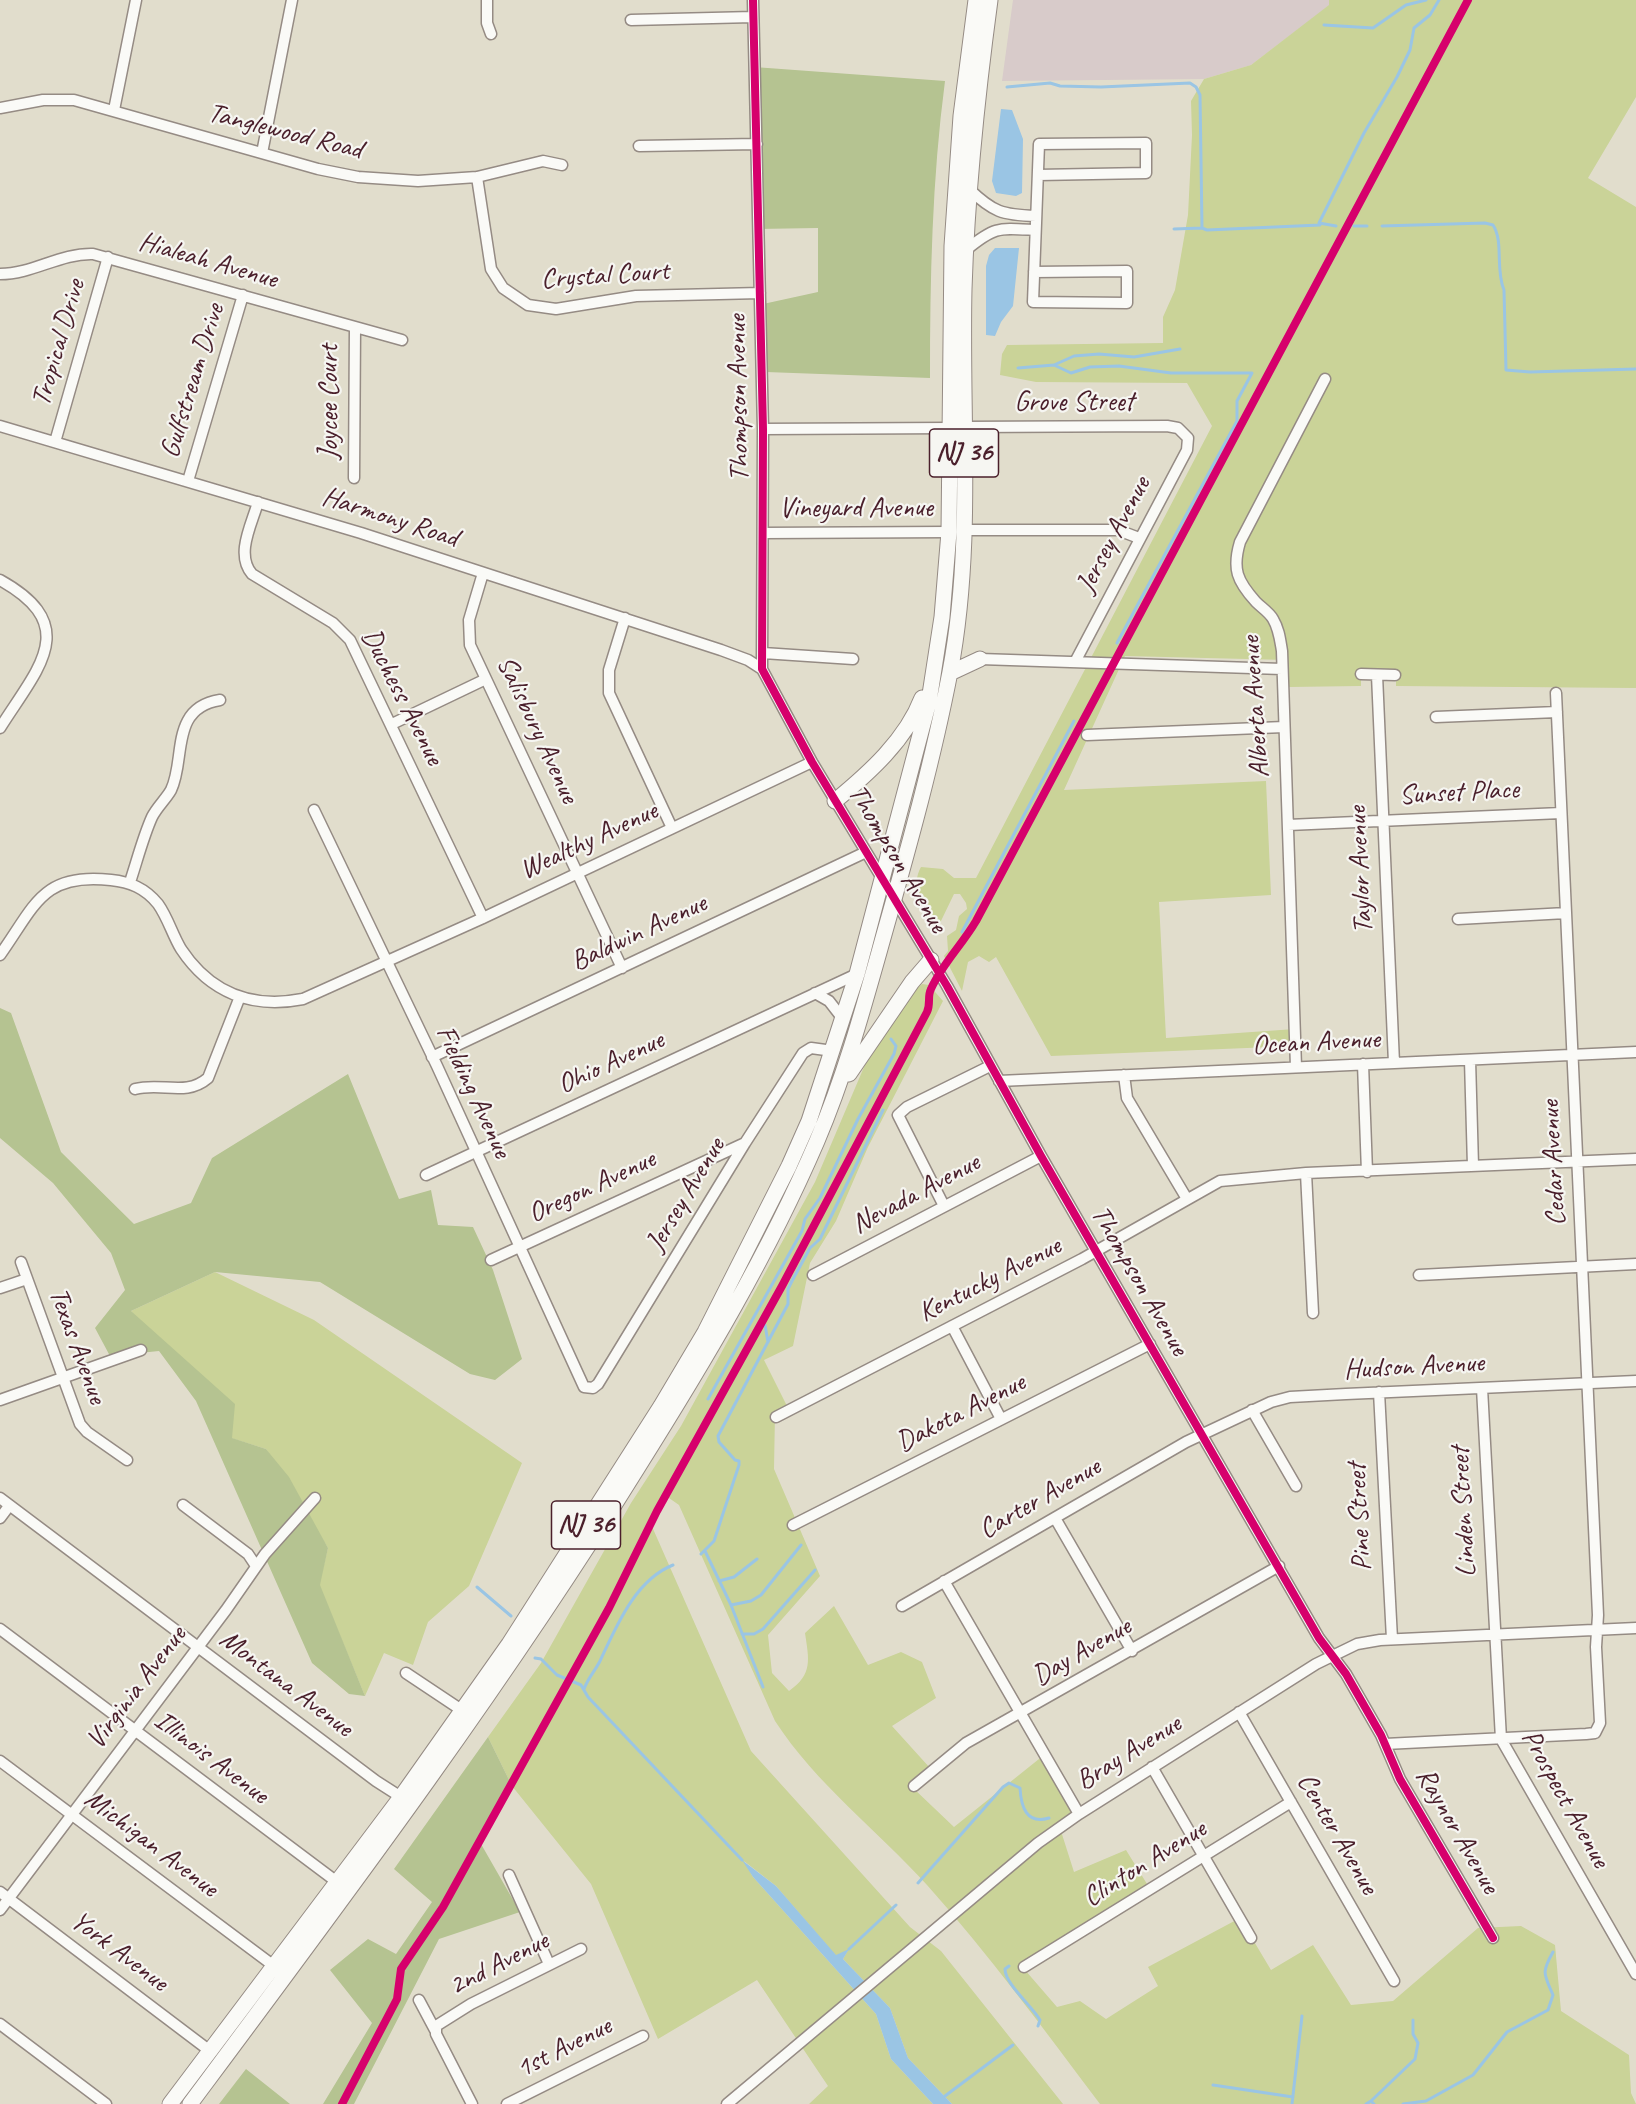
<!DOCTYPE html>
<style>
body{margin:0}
canvas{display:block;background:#e1ddcc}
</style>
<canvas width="1636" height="2104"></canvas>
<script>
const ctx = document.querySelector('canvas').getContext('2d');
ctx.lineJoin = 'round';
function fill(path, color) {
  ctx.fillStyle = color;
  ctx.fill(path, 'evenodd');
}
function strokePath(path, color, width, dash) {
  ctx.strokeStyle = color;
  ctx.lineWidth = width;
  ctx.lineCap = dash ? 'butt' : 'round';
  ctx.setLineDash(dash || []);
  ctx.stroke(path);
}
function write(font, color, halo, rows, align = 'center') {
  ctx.font = font + ' Caveat,sans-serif';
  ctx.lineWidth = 4.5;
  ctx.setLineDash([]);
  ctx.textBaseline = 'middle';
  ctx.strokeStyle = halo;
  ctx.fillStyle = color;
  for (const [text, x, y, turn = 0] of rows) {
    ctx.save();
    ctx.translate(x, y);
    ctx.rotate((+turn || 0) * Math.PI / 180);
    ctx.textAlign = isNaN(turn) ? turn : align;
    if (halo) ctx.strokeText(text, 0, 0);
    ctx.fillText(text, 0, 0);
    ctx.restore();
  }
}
fill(new Path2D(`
 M 1013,0 L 1329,0 L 1330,5 L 1251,65 L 1204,79 L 1002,81 Z`), '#d8cbca');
fill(new Path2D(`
 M 1329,0 L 1636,0 L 1636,97 L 1588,178 L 1636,207 L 1636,688 L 1396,686 L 1396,670 L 1361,670 L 1361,686 L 1289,687 L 1287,660 L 1125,656 L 1064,790 L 1266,781 L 1271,895 L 1159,902 L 1166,1038 L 1295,1029 L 1296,1046 L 1051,1056 L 996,957 L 989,962 L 979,956 L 968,962 L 962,991 L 944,956 L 948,951 L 947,936 L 956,930 L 959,916 L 967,909 L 966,903 L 960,894 L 954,894 L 940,923 L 932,923 C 919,910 911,884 921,867 L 943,869 L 954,878 L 976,878 L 1212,426 L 1187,383 L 1036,382 L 1000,375 L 1002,354 L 1007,345 L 1163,343 L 1163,317 L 1175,290 L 1188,215 L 1192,135 L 1191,101 L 1204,79 L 1251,65 L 1329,5 Z
 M 922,984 L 929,985 L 943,1001 L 868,1147 L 836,1221 L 810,1263 L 793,1346 L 764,1360 L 787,1406 L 775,1413 L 774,1469 L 820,1576 L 768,1635 L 772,1673 L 789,1691 C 813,1674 809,1660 805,1633 L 834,1606 L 868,1665 L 901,1652 L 922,1662 L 936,1698 L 892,1726 L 930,1768 L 912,1787 L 954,1827 L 1044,1755 L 1080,1815 L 1060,1828 L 1074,1872 L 1126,1850 L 1152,1892 L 1025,1970 L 1057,2007 L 1080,2001 L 1106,2019 L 1158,1986 L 1148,1967 L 1240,1918 L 1271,1970 L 1313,1945 L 1351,2005 L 1393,2001 L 1478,1928 L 1521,1926 L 1555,1945 L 1561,2011 L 1629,2055 L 1631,2093 L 1636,2104 L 1100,2104 C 1045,2031 988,1953 927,1885 C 877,1830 816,1784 775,1721 L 679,1505 L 669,1498 L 659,1502 L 650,1522 L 751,1751 L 910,1927 L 941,1951 L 1063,2104 L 952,2104 L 908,2058 L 890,2008 L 843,1959 L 848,1950 L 836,1956 L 776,1886 L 744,1861 L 753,1877 L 876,2014 L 891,2059 L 933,2104 L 809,2104 L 828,2086 L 757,1980 L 658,2039 L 591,1884 L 512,1786 L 488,1737 L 541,1663 L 631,1503 L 681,1426 L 815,1182 L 867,1060 L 916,989 Z
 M 215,1272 L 314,1320 L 522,1463 L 469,1586 L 428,1622 L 413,1665 L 384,1653 L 365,1696 L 319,1585 L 328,1548 L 266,1449 L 231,1438 L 131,1311 Z`), '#cad398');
fill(new Path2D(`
 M 754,67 L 945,81 C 932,180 930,278 930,378 L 766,372 L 763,304 L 818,292 L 818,228 L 757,229 Z
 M 0,1008 L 11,1013 L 61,1152 L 134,1224 L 191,1203 L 212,1158 L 348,1074 L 399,1199 L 431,1190 L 438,1225 L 473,1227 L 493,1270 L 522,1359 L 495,1380 L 470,1374 L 320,1282 L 215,1272 L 131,1311 L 235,1404 L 232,1438 L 266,1449 L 289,1477 L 328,1548 L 320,1585 L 365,1696 L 349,1694 L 312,1663 L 196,1401 L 159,1351 L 110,1356 L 95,1328 L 125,1290 L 111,1253 L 53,1183 L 0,1138 Z
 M 488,1737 L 512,1786 L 481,1844 L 520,1912 L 439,1939 L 354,2104 L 323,2104 L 372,2023 L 330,1970 L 368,1939 L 396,1954 L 432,1902 L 394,1869 Z
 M 246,2069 L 290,2104 L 219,2104 Z`), '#b5c391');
fill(new Path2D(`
 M 1001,109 L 1012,110 L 1023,139 L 1022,193 L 1016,196 L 996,193 L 992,181 Z
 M 995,248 L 1019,248 L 1013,306 L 1001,322 L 995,336 L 986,335 L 986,266 L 989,255 Z
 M 742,1860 L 776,1886 L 836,1955 L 849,1949 L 843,1959 L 890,2008 L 908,2058 L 952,2104 L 933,2104 L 891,2059 L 876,2014 L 753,1877 Z`), '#9ac5e4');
strokePath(new Path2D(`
 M 1324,25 L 1373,28 L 1406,5 L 1426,0
 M 1007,87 L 1050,83 L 1060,86 L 1101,87 L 1190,83 L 1196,87 L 1200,95 L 1202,228 L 1207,230 L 1320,225
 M 1336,226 L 1319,223 L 1364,133 L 1397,77 L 1410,50 L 1414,28 L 1430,15 L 1439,0
 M 1354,226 L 1367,226
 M 1382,226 L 1485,223 L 1493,225 C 1504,242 1495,269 1504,290 L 1506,370 L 1530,372 L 1636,369
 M 1174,229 L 1202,228
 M 1054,365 L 1074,356 L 1099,354 L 1134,357 L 1180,349
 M 1018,368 L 1054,365 L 1071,373 L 1090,367 L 1119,366 L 1171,373 L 1252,373 L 1237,401 L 1237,421 L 1117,643
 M 962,932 L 1074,721
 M 765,1325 L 768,1342
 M 708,1399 L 802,1231 L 805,1219 L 820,1198 L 858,1119 L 894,1054 L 896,1046 L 891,1039
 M 705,1551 L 731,1605 L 763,1687
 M 701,1554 L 714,1541 L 739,1465 L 739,1461 L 735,1460 L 719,1442 L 718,1436 L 788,1304 L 788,1289 L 792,1281 L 810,1248 L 820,1239 L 883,1110
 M 719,1581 L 734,1577 L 757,1559
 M 477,1587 L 511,1616
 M 731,1605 L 751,1601 L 761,1595 L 801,1545
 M 742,1634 L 754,1634 L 763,1629 L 815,1570
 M 535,1658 L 541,1659 L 557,1675 L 581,1685 L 588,1697 L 742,1860
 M 584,1689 C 588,1678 595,1671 600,1661 C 616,1627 635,1580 673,1565
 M 918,1883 L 1003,1787 L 1009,1783 L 1020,1788 C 1021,1806 1026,1825 1049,1818
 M 849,1949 L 896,1905
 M 1009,1966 L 1005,1969 C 1005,1984 1032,2006 1040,2020 L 1038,2026
 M 1213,2085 L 1293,2097
 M 945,2096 L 1013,2045
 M 1371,2101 L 1415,2059 L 1418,2043 L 1413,2034 L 1413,2020
 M 1292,2104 L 1302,2016
 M 1366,2104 L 1371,2101 L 1374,2104
 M 1403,2104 L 1426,2101 L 1473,2075 L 1507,2032 L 1548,2010 L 1553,1995 C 1544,1974 1541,1973 1553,1952`), '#9ac5e4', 3);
const minor = new Path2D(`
 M 487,0 L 487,23 L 491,34
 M 753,0 L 763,429 L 762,669 L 812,762 L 947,986 L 1041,1156 L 1319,1638 L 1346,1674 L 1381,1735 L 1400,1779 L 1493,1938
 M 631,20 L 753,17
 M 0,108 L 43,100 L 74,100 L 318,169 L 358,177 L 418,181 L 477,177 L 543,161 L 562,165
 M 114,110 L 136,0
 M 639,146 L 757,144
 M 262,153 L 292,0
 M 477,177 L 491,269 L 503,288 L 528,305 L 556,309 L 636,296 L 760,293
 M 969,189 C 993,212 1002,215 1036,216
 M 966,250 C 995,226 999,228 1035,230
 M 1034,272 L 1127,271 L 1127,303 L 1033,302 L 1039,144 L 1146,143 L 1146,173 L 1038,175
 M 0,274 C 33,274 60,253 93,254 L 402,340
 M 0,426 L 361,533 L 721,650 L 748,660 L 762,669
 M 964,427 L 1167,426 L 1178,428 L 1188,438 L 1187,450 L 1075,662
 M 763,429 L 950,428
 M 55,442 L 108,257
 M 354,478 L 355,327
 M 188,481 L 243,295
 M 258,502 C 252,524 235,554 252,574 L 333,623 L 350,640 L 483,918
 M 965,530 L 1118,530 L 1139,538
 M 763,533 L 949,532
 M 483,573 L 469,620 L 470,645 L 622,968
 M 0,580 C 83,626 37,669 0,728
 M 625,618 L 609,670 L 609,693 L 672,828
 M 763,653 L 853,659
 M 980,659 L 1282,669
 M 1361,674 L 1395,675
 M 1377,675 L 1394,1063
 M 1436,717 L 1557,712
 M 392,724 L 486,679
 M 1087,735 L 1284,727
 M 314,810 L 437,1066 L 584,1387 L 593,1388 L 598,1384 L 745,1143 L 803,1053 L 811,1048 L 833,1051
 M 1288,825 L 1561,813
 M 130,882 C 137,861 143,837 152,817 C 157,807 166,799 171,790 C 186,760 169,708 220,700
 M 1458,919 L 1566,913
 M 0,955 C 35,906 42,872 111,880 C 130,882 145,888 158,904 C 168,918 172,934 181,949 C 210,993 252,1009 303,999 L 483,918 L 812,762
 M 815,993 L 829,1001 L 843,1019
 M 432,1057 L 866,852
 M 1470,1060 L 1473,1166
 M 1363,1064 L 1367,1172
 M 1296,1067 L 1282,651 C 1280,639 1279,629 1273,619 C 1269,612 1262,608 1256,602 C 1237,581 1232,569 1240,542 L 1325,379
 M 1124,1075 L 1127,1098 L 1187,1199
 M 999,1081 L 1636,1052
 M 135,1089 C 162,1082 186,1097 208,1078 L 239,999
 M 1306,1173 L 1313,1313
 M 426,1175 L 857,974
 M 944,1206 L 898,1115 L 907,1107 L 990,1066
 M 491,1260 L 745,1143
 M 21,1262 L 80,1424 L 87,1432 L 127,1460
 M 813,1275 L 1041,1156
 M 1419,1275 L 1636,1264
 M 0,1288 L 27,1279
 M 952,1326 L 1001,1419
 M 1482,1388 L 1501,1739 L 1636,1974
 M 1379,1392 L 1392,1639
 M 0,1400 L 141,1350
 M 1252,1410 L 1296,1486
 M 776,1417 L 1082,1259 L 1220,1181 L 1306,1173 L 1636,1159
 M 0,1498 L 376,1781 L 401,1797
 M 183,1505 L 248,1554 L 256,1566
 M 0,1518 L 9,1506
 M 1055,1518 L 1132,1651
 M 793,1525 L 1150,1344
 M 944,1581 L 1079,1814
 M 902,1606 L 1186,1442 L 1271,1402 L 1290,1397 L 1346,1394 L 1636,1381
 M 0,1629 L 337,1882
 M 406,1673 L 463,1711
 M 1239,1712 L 1394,1981
 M 1385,1744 L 1586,1734 L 1595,1733 L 1600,1723 L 1596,1647 L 1598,1615 L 1556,693
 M 0,1761 L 274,1966
 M 1152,1767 L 1251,1938
 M 914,1786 L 966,1743 L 1279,1566
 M 509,1875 L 549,1964
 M 0,1892 L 210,2051
 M 0,1910 L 226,1610 L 265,1554 L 315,1498
 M 1024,1967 L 1291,1802
 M 419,2000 L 435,2030
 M 0,2024 L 106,2104
 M 472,2104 L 436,2034 L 436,2026 L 471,2004 L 581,1949
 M 507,2104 L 643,2036
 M 727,2104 L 1038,1843 L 1079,1814 L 1316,1664 L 1357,1644 L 1380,1640 L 1636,1628`);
const highway = new Path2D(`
 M 950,673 L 980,659
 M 835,801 C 869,773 906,740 922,698
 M 849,1074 L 912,982 L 931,960
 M 170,2104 L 401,1797 L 509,1644 L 661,1406 L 705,1332 L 789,1166 L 809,1121 L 857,974 L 929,701 L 942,617 L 949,532 L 952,246 L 961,116 L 976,0
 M 190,2104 C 345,1896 501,1688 638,1467 C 704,1362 768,1255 817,1141 C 846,1073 865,1002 885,931 C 909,846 933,760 950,672 C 974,546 961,417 964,289 C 967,192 977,96 990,0`);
strokePath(minor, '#958b84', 13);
strokePath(highway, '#958b84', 17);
strokePath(minor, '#fafaf7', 10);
strokePath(highway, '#fafaf7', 15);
strokePath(new Path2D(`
 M 753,0 L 763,429 L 762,669 L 812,762 L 947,986 L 1041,1156 L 1319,1638 L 1346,1674 L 1381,1735 L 1400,1779 L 1493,1938
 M 342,2104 L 397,1999 L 401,1969 L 443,1907 L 609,1608 L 657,1511 L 782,1286 L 927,1012 C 931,1003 927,997 931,989 C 942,964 962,945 976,921 L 1468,0`), '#d6006c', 8);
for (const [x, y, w] of [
 [964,453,69],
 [586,1525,69]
]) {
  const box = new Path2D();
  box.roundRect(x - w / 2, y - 24, w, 48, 4.5);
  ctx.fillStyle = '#f6f6f2';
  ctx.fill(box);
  strokePath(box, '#4a1f2b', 1.5);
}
write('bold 27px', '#4a1f2b', null, [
 ["NJ 36",964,453],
 ["NJ 36",586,1525]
]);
write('28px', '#4a1f2b', '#f6f6f2', [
 ["Tanglewood Road",285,132,14],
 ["Hialeah Avenue",208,261,16],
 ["Crystal Court",605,276,-4],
 ["Tropical Drive",59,343,-74],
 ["Gulfstream Drive",193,381,-73],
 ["Thompson Avenue",739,398,-91],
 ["Joycee Court",330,402,-90],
 ["Grove Street",1074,403],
 ["Vineyard Avenue",856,509],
 ["Harmony Road",390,518,18],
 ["Jersey Avenue",1114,535,-62],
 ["Duchess Avenue",402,697,63],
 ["Alberta Avenue",1256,707,-94],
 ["Salisbury Avenue",537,730,65],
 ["Sunset Place",1459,793,-3],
 ["Wealthy Avenue",589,841,-25],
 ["Thompson Avenue",897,859,59],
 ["Taylor Avenue",1361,870,-93],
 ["Baldwin Avenue",639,933,-25],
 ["Ocean Avenue",1316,1043,-3],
 ["Ohio Avenue",611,1063,-25],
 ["Fielding Avenue",473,1092,65],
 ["Cedar Avenue",1554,1163,-93],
 ["Oregon Avenue",592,1187,-25],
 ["Nevada Avenue",916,1194,-28],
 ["Jersey Avenue",686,1195,-59],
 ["Kentucky Avenue",990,1280,-27],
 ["Thompson Avenue",1139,1281,60],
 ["Texas Avenue",77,1346,70],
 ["Hudson Avenue",1414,1367,-3],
 ["Dakota Avenue",961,1413,-27],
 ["Carter Avenue",1040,1499,-30],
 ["Linden Street",1464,1512,-93],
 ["Pine Street",1360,1517,-93],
 ["Day Avenue",1082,1652,-30],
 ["Montana Avenue",286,1684,37],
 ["Virginia Avenue",137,1688,-53],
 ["Bray Avenue",1129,1753,-32],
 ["Illinois Avenue",211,1758,37],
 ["Prospect Avenue",1565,1799,61],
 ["Raynor Avenue",1457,1831,60],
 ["Center Avenue",1337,1834,60],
 ["Michigan Avenue",151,1844,37],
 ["Clinton Avenue",1145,1864,-32],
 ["York Avenue",119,1952,37],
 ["2nd Avenue",499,1964,-27],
 ["1st Avenue",564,2048,-27]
]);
</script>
